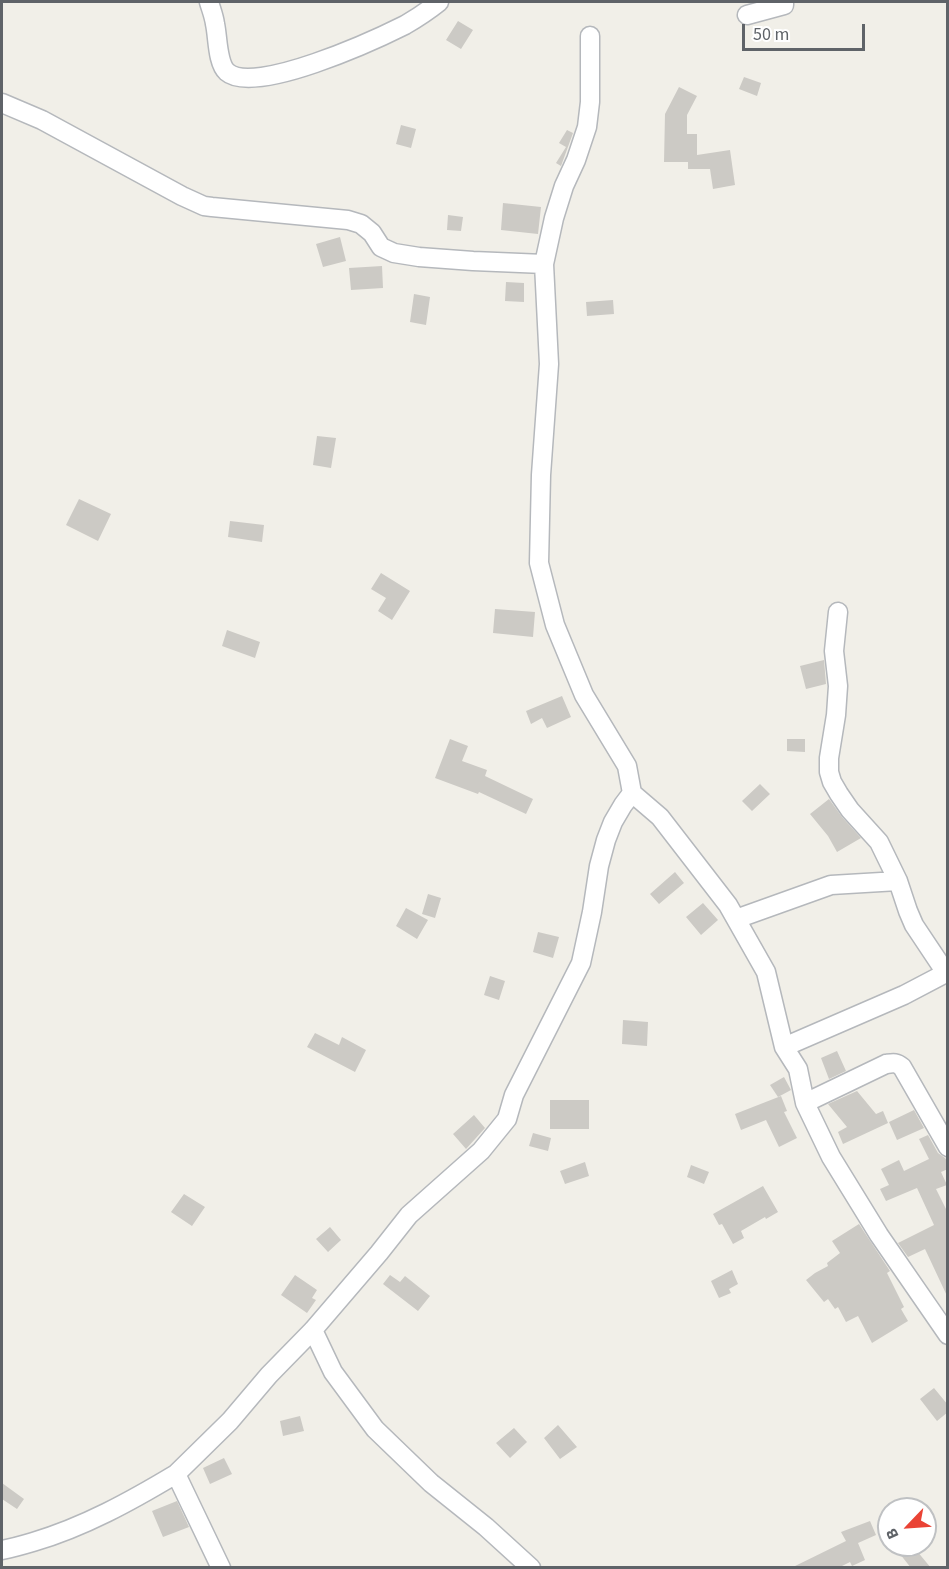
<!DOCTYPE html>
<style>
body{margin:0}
#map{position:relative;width:949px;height:1569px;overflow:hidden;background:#f1efe8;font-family:"Source Sans 3",sans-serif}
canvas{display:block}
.frame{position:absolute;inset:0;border:3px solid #5f6368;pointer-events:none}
.north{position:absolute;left:877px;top:1497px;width:60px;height:60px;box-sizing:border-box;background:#fff;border:2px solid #bfc1c3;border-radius:50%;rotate:245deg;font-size:16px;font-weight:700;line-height:24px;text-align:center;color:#5f6368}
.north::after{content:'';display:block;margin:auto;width:21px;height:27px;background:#ea4335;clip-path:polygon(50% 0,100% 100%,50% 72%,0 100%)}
.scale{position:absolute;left:742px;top:24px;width:123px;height:27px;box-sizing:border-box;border:3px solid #5f6368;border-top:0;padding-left:8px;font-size:18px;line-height:21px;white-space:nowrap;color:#5f6368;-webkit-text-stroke:4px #fff;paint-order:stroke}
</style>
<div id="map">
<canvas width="949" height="1569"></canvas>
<div class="frame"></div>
<div class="north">B</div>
<div class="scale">50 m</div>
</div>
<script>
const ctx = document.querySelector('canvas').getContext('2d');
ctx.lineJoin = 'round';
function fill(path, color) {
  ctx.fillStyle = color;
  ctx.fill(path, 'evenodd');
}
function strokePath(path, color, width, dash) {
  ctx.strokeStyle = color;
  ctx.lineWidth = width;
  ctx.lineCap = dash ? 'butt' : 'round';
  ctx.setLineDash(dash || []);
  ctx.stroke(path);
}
fill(new Path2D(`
 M 458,21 L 473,30 L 461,49 L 446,40 Z
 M 744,77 L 761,83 L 757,96 L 739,89 Z
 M 679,87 L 697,96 L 687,115 L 687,134 L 697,134 L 697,155 L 730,150 L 735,185 L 713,189 L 710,169 L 688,169 L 688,162 L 664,162 L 665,114 Z
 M 401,125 L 416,129 L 411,148 L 396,144 Z
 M 567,130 L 573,133 L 561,166 L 556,163 L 566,147 L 559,143 Z
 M 503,203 L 541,207 L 538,234 L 501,230 Z
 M 448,215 L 463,217 L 461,231 L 447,230 Z
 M 340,237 L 346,261 L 323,267 L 316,244 Z
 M 382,266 L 383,288 L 351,290 L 349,268 Z
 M 506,282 L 524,283 L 524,302 L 505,301 Z
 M 414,294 L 430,297 L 426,325 L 410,322 Z
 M 613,300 L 614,314 L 587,316 L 586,302 Z
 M 317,436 L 336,438 L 331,468 L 313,465 Z
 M 79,499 L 111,514 L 98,541 L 66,525 Z
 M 230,521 L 264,525 L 262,542 L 228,537 Z
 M 381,573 L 410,591 L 392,620 L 378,611 L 386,598 L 371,589 Z
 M 495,609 L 535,612 L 533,637 L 493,633 Z
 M 227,630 L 260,642 L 255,658 L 222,646 Z
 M 824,660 L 826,684 L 806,689 L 800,666 Z
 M 562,696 L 571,717 L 547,728 L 542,718 L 531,724 L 526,711 Z
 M 450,739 L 468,746 L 462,761 L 487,770 L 485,776 L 533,799 L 526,814 L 479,792 L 478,794 L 435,778 Z
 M 787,739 L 805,739 L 805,752 L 787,751 Z
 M 760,784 L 770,794 L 752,811 L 742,801 Z
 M 829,799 L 842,817 L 861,838 L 837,852 L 828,836 L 810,814 Z
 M 675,872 L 684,883 L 659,904 L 650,894 Z
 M 428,894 L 441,898 L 435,918 L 422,914 Z
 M 703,903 L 718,920 L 701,935 L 686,917 Z
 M 406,908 L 428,920 L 417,939 L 396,926 Z
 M 538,932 L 559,937 L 553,958 L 533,952 Z
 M 490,976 L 505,981 L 499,1000 L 484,995 Z
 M 623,1020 L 648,1022 L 647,1046 L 622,1044 Z
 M 315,1033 L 339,1045 L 342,1037 L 366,1050 L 355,1072 L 307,1047 Z
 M 837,1051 L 846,1071 L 829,1079 L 821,1058 Z
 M 784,1077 L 791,1090 L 778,1097 L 770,1085 Z
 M 857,1091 L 876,1114 L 883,1111 L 888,1123 L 843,1144 L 838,1132 L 847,1127 L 828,1104 Z
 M 781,1096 L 787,1111 L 784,1112 L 797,1138 L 779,1147 L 766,1120 L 741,1130 L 735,1114 Z
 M 550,1100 L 589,1100 L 589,1129 L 550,1129 Z
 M 914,1110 L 924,1128 L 897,1140 L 889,1122 Z
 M 474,1115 L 485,1128 L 466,1149 L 453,1134 Z
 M 533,1133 L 551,1138 L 548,1151 L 529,1146 Z
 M 928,1135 L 938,1153 L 945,1158 L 948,1162 L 948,1169 L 941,1172 L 947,1185 L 936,1189 L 948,1213 L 948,1298 L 925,1249 L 908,1257 L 898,1243 L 934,1225 L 917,1188 L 886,1201 L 880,1189 L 889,1185 L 881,1169 L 899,1160 L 904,1171 L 929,1159 L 919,1139 Z
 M 585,1162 L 589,1176 L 565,1184 L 560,1171 Z
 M 691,1165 L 709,1172 L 704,1184 L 687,1177 Z
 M 763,1186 L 778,1212 L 766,1219 L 765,1217 L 741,1231 L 744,1238 L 733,1244 L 722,1224 L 719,1225 L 713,1214 Z
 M 184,1194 L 205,1207 L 192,1226 L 171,1212 Z
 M 859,1224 L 890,1271 L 887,1273 L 904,1307 L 901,1309 L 908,1321 L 872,1343 L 858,1316 L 846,1322 L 838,1307 L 835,1309 L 828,1299 L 824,1302 L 806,1280 L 815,1273 L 828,1266 L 827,1263 L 840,1253 L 832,1241 Z
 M 330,1227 L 341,1240 L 328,1252 L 316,1239 Z
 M 732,1270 L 738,1284 L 729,1289 L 731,1293 L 719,1298 L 711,1281 Z
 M 295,1275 L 317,1290 L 312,1298 L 316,1300 L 307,1313 L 281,1295 Z
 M 390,1275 L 400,1282 L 405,1276 L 430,1296 L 418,1311 L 383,1284 Z
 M 934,1388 L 948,1405 L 948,1412 L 937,1421 L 920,1399 Z
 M 300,1416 L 304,1431 L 283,1436 L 280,1421 Z
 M 558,1425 L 577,1447 L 560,1459 L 544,1438 Z
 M 514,1428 L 527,1442 L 510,1458 L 496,1443 Z
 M 224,1458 L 232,1474 L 210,1484 L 203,1468 Z
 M 2,1483 L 24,1499 L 17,1509 L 2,1499 Z
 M 177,1501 L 189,1527 L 163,1537 L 152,1511 Z
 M 870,1521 L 876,1535 L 858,1543 L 865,1560 L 852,1566 L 850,1562 L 838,1568 L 791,1568 L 846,1541 L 841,1532 Z
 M 911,1545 L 912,1545 L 931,1568 L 911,1568 L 900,1554 Z`), '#cccac5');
const street = new Path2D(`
 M 209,2 C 211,9 214,16 215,24 C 218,37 217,63 227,72 C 254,96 375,40 405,25 C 417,18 429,10 439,2
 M 747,15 L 784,5 L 784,2
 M 590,36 L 590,102 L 587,127 L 576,160 L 564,186 L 554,218 L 544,264 L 549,364 L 541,475 L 539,563 L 555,625 L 584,695 L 627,766 L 632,793 L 660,817 L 728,905 L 766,972 L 784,1047 L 798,1069 L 805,1103 L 831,1157 L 879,1235 L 948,1335
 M 2,103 L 42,120 L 182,196 L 204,206 L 212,207 L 348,220 L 361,224 L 372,233 L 381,247 L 394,253 L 419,257 L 473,261 L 544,264
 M 736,919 L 831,885 L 898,881
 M 784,1047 L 904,995 L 946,973 L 914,925 L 908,911 L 898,881 L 879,842 L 850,810 L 839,794 L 832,782 L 829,772 L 829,758 L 836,715 L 838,686 L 834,651 L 838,612
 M 805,1103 L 886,1064 C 893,1063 896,1062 902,1067 L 948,1147
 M 313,1330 L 333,1372 L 375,1429 L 431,1483 L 486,1527 L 531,1568
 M 2,1550 C 12,1548 23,1545 33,1542 C 84,1527 131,1501 176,1474
 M 221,1568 L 176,1474 L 230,1421 L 269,1375 L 313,1330 L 379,1253 L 409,1215 L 481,1151 L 507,1119 L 514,1095 L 581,963 L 592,912 L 599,866 L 606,840 L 613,822 L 623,805 L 632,793`);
strokePath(street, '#b5b8bc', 21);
strokePath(street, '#fff', 18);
</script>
